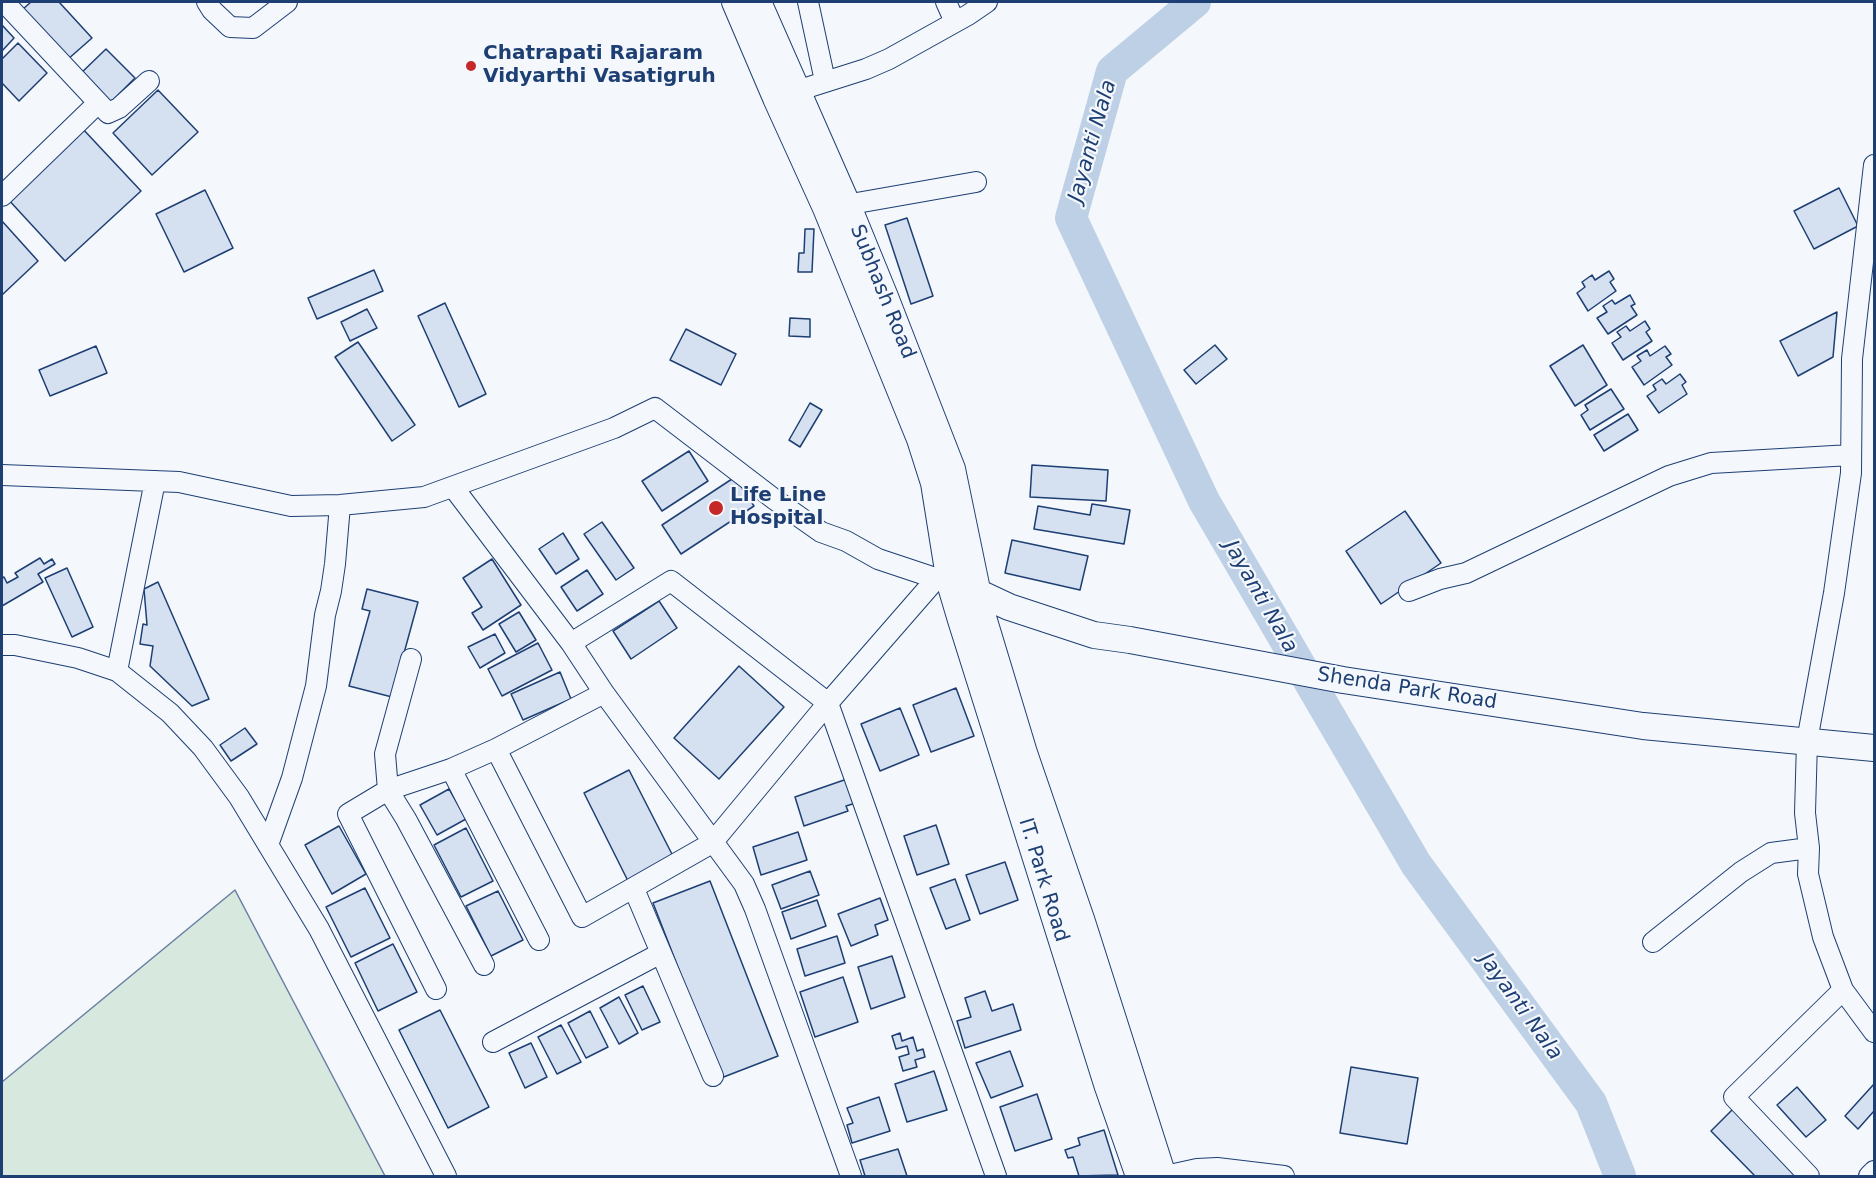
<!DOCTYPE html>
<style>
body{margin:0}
#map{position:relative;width:1876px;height:1178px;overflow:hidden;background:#f4f7fb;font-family:"DejaVu Sans",sans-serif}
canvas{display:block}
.frame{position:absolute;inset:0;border:3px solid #1d3f73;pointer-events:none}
</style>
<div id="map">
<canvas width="1876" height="1178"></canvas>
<div class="frame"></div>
</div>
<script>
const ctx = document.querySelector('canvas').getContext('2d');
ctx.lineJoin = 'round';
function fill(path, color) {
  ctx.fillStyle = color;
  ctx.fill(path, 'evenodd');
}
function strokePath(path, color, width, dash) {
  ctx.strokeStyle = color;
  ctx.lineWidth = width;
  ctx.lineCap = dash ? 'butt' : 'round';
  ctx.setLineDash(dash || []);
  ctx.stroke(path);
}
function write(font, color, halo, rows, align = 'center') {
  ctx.font = font + ' "DejaVu Sans",sans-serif';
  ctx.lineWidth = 4.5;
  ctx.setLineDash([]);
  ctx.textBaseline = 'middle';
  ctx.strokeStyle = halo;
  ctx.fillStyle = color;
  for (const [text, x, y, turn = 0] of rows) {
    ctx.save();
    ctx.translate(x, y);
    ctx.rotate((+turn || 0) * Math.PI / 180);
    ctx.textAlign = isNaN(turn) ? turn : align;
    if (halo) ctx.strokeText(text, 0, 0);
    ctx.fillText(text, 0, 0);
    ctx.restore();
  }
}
const green = new Path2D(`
 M 235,890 L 385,1176 L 2,1176 L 2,1082 Z`);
fill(green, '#d7e8df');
strokePath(green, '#687fa3', 1.5);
strokePath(new Path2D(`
 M 1195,2 L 1112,71 L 1071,218 L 1204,501 L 1416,864 L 1591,1103 L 1620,1176`), '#bed0e5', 32);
const building = new Path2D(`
 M 31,2 L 59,2 L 92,38 L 67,60 L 23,9 Z
 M 2,25 L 14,38 L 2,51 Z
 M 18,43 L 47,73 L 19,101 L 2,83 L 2,59 Z
 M 106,49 L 135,78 L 107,106 L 78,76 Z
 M 158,90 L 198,132 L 152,175 L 113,133 Z
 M 81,127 L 141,191 L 65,261 L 6,197 Z
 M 1839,188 L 1858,226 L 1814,249 L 1794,211 Z
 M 205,190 L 233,248 L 184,272 L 156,214 Z
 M 907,218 L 933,296 L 911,304 L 885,225 Z
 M 2,221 L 38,261 L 2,295 Z
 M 805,229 L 814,229 L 812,272 L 798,272 L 799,253 L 804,253 Z
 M 374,270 L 383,291 L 317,319 L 308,298 Z
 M 1609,271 L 1614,279 L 1610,282 L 1616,291 L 1588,311 L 1577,293 L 1585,287 L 1582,282 L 1592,275 L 1595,280 Z
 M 1630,295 L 1635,304 L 1631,306 L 1637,315 L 1608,334 L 1597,318 L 1607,312 L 1603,306 L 1612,300 L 1615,304 Z
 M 445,303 L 486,394 L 459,407 L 418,316 Z
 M 367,309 L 377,328 L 350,341 L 341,322 Z
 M 1837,312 L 1833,357 L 1798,376 L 1780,341 Z
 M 790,318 L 810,319 L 810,337 L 789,336 Z
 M 1645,321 L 1650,329 L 1646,332 L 1652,341 L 1623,360 L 1612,343 L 1621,337 L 1617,332 L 1626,326 L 1630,331 Z
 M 686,329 L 736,354 L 721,385 L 670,360 Z
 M 358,342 L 415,425 L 392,441 L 335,357 Z
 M 1215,345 L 1227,359 L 1196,384 L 1184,370 Z
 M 1583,345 L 1607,385 L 1575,406 L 1550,366 Z
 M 96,346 L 107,373 L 50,396 L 39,370 Z
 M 1665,346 L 1671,354 L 1666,357 L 1672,365 L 1644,385 L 1632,367 L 1641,361 L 1637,356 L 1647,350 L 1650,356 Z
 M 1680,374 L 1686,382 L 1682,385 L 1687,394 L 1659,413 L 1647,396 L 1656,390 L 1653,385 L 1662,379 L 1666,384 Z
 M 1611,389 L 1624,409 L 1590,430 L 1581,415 L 1588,410 L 1585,405 Z
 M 810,403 L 822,410 L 800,447 L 789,440 Z
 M 1628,414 L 1638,430 L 1604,451 L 1594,435 Z
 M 689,451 L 708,481 L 662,511 L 642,481 Z
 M 1032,465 L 1108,470 L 1106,501 L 1030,497 Z
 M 735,477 L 754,506 L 681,554 L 662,525 Z
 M 1092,504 L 1130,510 L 1124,544 L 1034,529 L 1038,506 L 1090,515 Z
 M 1405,511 L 1441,563 L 1381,604 L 1346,551 Z
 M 602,522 L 634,568 L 616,580 L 584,534 Z
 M 563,533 L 579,559 L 556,574 L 539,549 Z
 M 1012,540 L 1088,556 L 1080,590 L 1005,573 Z
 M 40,558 L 44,564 L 52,559 L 55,564 L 38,574 L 43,582 L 2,606 L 2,578 L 4,577 L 7,583 L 18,577 L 15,573 Z
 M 492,559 L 521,605 L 483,630 L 472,613 L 482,607 L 463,578 Z
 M 67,568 L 93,627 L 72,637 L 45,578 Z
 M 587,570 L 603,594 L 577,611 L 561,587 Z
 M 158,582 L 209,699 L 192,706 L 150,666 L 153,646 L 140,644 L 143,624 L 147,625 L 144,589 Z
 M 367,589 L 418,602 L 392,697 L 349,686 L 370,611 L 362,609 Z
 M 659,601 L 677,628 L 631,659 L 613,631 Z
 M 519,612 L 536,640 L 516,652 L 499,624 Z
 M 495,634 L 505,653 L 480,668 L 468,647 Z
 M 538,643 L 552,670 L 502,696 L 488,669 Z
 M 739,666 L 784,707 L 719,779 L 674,738 Z
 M 560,672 L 571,699 L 523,720 L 511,694 Z
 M 956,688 L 974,736 L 931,752 L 913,705 Z
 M 900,708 L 919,755 L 880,771 L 861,724 Z
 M 245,728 L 257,744 L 231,761 L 220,745 Z
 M 629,770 L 675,860 L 629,883 L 584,793 Z
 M 847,779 L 856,803 L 846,806 L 848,811 L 804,826 L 795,797 Z
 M 449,789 L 466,819 L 437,835 L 420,805 Z
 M 936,825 L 949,864 L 917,875 L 904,836 Z
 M 339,826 L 366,874 L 332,894 L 305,845 Z
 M 466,828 L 493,881 L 461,897 L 434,845 Z
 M 798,832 L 807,860 L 761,875 L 753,847 Z
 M 1005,862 L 1018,900 L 980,914 L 966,875 Z
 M 810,871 L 819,895 L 781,909 L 772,885 Z
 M 955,879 L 970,920 L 946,929 L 930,888 Z
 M 710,881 L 778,1056 L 721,1078 L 653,903 Z
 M 365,888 L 390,938 L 351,957 L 326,907 Z
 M 498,891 L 523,940 L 491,956 L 466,906 Z
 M 880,898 L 888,920 L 875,925 L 878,935 L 851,946 L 838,914 Z
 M 817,900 L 826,926 L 791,939 L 782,912 Z
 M 837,936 L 845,963 L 805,976 L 797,949 Z
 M 393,944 L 417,992 L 378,1011 L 355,963 Z
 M 892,956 L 905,997 L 871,1009 L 858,967 Z
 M 843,977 L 858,1022 L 815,1037 L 800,992 Z
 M 643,986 L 660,1022 L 642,1030 L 625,995 Z
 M 985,991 L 992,1011 L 1013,1004 L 1021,1030 L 965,1048 L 957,1021 L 971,1017 L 965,998 Z
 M 619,997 L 638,1033 L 619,1044 L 600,1008 Z
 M 440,1010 L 489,1107 L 448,1128 L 399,1030 Z
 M 590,1011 L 608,1047 L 586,1058 L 568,1023 Z
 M 561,1025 L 581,1062 L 557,1074 L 538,1037 Z
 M 900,1033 L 902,1041 L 913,1037 L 917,1051 L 923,1049 L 925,1057 L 915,1060 L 917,1067 L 903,1071 L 899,1057 L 909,1054 L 907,1046 L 896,1049 L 892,1036 Z
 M 531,1043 L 547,1077 L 525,1088 L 509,1053 Z
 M 1010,1051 L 1023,1086 L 991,1098 L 976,1063 Z
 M 1351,1067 L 1418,1078 L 1407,1144 L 1340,1133 Z
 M 934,1071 L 947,1110 L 907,1122 L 895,1084 Z
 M 1874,1084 L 1874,1111 L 1858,1129 L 1845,1116 Z
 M 1797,1087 L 1826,1120 L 1806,1137 L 1777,1105 Z
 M 1037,1094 L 1052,1139 L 1015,1151 L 1000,1107 Z
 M 879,1097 L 890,1131 L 852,1143 L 847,1125 L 853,1123 L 847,1108 Z
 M 1733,1109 L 1799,1176 L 1755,1176 L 1711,1131 Z
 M 1104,1130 L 1118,1175 L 1077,1176 L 1079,1176 L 1073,1157 L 1068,1158 L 1065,1150 L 1080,1145 L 1078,1138 Z
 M 898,1149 L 907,1176 L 865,1176 L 860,1160 Z`);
fill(building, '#d5e0f0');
strokePath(building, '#1d3f73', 1.5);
const minor = new Path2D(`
 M 4,2 L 108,113 L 119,108 L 149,81
 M 207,2 L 212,10 L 230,27 L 253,28 L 287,2
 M 808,2 L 825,81
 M 946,2 L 955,22
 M 784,95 L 866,69 L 889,59 L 968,15 L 987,2
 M 1874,165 L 1852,359 L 1851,473 L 1834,593 L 1807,741 L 1805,813 L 1809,848 L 1808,874 L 1823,937 L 1843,990 L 1874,1032
 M 2,196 L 98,103
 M 834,207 L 976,182
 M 2,475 L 179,482 L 291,506 L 340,505 L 424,497 L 614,428 L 655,408 L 774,499 L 821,532 L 846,541 L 878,559 L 950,583
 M 453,487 L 571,643 L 604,693 L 744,884 L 755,909 L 851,1176
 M 936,579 L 828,703 L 996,1176
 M 1409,591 L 1440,579 L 1466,573 L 1669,476 L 1711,463 L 1851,455
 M 2,645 L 15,645 L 78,658 L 117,671 L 170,713 L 203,748 L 239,797 L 319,929 L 446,1176
 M 411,659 L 385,754 L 388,790 L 406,819 L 484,965
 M 117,671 L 155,481
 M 496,749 L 582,917 L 712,843 L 828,703 L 671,581 L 571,643
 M 451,769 L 539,940
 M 268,845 L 292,778 L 316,686 L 325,615 L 331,591 L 335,564 L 340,505
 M 634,889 L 713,1076
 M 1653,942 L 1741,872 L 1771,853 L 1809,848
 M 436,989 L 348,814 L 388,790 L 451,769 L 496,749 L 604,693
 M 493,1042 L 661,953
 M 1165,1176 L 1197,1169 L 1217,1168 L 1284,1176
 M 1809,1176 L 1734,1097 L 1843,990
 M 1869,1176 L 1874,1171`);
const major = new Path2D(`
 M 735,2 L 776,98 L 826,208 L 920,439 L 934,483 L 950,583 L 961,620 L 1108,1087 L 1139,1176
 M 758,2 L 847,204 L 885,297 L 952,469 L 982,614 L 1024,753 L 1082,922 L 1163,1176
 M 965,588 L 977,592 L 1009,607 L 1094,635 L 1130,640 L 1343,680 L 1643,726 L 1874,748`);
strokePath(minor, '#1d3f73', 22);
strokePath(major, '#1d3f73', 28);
strokePath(minor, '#f4f7fb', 20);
strokePath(major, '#f4f7fb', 26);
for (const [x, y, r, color] of [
 [471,66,6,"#c62828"],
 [716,508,8,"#c62828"]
]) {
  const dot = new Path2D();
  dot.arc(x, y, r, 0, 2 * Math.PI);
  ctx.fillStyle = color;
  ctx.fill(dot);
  strokePath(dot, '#f4f7fb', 2);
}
write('bold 20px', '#1d3f73', '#f4f7fb', [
 ["Chatrapati Rajaram",483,54],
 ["Vidyarthi Vasatigruh",483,77],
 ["Life Line",730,496],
 ["Hospital",730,519]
], 'left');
write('20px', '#1d3f73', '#f4f7fb', [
 ["Subhash Road",882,292,68],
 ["Shenda Park Road",1407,689,9],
 ["IT. Park Road",1043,880,73]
]);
write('italic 21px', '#1d3f73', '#f4f7fb', [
 ["Jayanti Nala",1093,141,-74],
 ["Jayanti Nala",1260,597,60],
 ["Jayanti Nala",1520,1007,54]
]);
</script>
